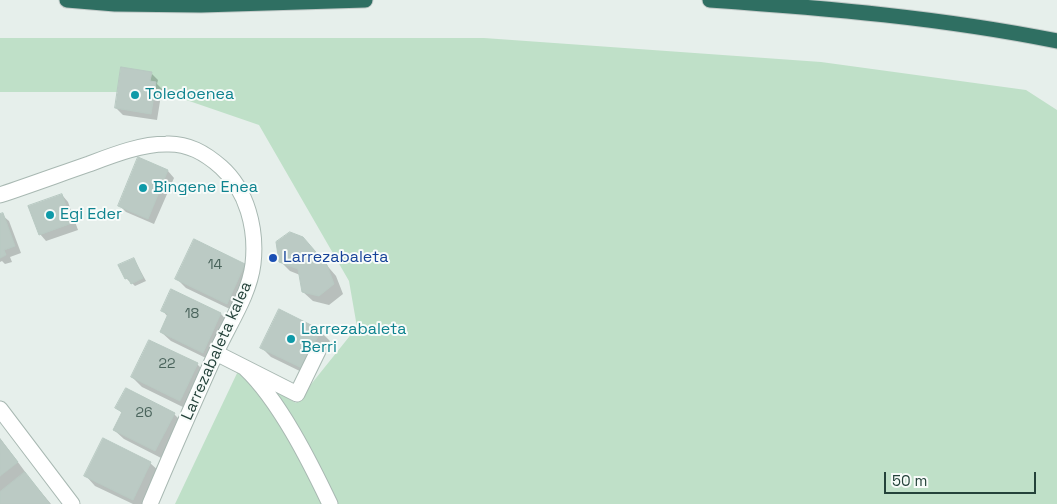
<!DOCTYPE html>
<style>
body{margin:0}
#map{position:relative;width:1057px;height:504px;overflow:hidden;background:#e6efeb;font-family:"Space Grotesk",sans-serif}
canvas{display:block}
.scale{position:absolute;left:884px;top:472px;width:152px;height:22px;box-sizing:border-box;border:2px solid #24423a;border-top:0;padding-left:6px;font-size:15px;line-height:18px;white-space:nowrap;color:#24423a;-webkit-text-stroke:4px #f7fbf9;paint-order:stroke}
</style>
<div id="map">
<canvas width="1057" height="504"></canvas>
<div class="scale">50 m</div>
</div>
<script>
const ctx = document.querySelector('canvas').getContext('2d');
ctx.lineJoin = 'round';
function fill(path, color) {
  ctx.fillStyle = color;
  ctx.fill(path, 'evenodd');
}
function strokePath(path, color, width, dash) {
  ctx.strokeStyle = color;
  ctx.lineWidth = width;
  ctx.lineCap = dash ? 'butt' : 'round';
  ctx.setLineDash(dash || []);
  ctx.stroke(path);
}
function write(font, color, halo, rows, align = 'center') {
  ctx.font = font + ' "Space Grotesk",sans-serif';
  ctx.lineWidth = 4;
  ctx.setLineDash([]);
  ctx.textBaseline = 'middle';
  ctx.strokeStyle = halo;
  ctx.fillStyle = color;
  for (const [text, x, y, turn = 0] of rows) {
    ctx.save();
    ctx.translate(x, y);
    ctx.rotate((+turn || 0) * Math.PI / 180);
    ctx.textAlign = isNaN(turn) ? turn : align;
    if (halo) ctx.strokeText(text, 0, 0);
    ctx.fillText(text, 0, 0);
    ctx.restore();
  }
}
fill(new Path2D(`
 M 0,38 L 484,38 L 821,62 L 1026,90 L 1057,110 L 1057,504 L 175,504 L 239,369 L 296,403 L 357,327 L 349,281 L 259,125 L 163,92 L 0,92 Z`), '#bfe0c8');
fill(new Path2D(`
 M 151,73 L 158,80 L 157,84 L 162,89 L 157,120 L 123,115 L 116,108 Z
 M 139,159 L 168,171 L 174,178 L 154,224 L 126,212 L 120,206 Z
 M 62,195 L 68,202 L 78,230 L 46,241 L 40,234 Z
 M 2,215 L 9,221 L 21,253 L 10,257 L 12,262 L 5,264 L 2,261 L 0,262 L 0,216 Z
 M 312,248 L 336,276 L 343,294 L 329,305 L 313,301 L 303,292 L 300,275 L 290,271 L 280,261 Z
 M 134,259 L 146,281 L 135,286 L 130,281 L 129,281 L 126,278 Z
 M 245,265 L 254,274 L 236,312 L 186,288 L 177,279 Z
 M 171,291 L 221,314 L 230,324 L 212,361 L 171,341 L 161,332 L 168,317 L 162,310 Z
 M 320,331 L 330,341 L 312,377 L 271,357 L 262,348 Z
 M 197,364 L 207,374 L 189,410 L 142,387 L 132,377 Z
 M 117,408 L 174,414 L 183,423 L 165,460 L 124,439 L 114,430 L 122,413 Z
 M 0,438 L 26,473 L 25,473 L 51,504 L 0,504 Z
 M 150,463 L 160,472 L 145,504 L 133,504 L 95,486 L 86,476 Z`), '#0003');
const building = new Path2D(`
 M 121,67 L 152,72 L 150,81 L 156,82 L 151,114 L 115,108 Z
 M 138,157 L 168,170 L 148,219 L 118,206 Z
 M 62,194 L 72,223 L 39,235 L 28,206 Z
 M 3,213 L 15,246 L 4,250 L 6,255 L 0,258 L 0,214 Z
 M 290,232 L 303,237 L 327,265 L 334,284 L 319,296 L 302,292 L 298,269 L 279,262 L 276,242 Z
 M 194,239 L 245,264 L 227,304 L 175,279 Z
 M 134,258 L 143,278 L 131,284 L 128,278 L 125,279 L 118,265 Z
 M 171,289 L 221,313 L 203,353 L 160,332 L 168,314 L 161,311 Z
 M 279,309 L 321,330 L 302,368 L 260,348 Z
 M 149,340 L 198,363 L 180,401 L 131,377 Z
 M 126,388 L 175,413 L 155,451 L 113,430 L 122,412 L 115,408 Z
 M 103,438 L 151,462 L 133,500 L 84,476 Z
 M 0,439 L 18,462 L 0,476 Z
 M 25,472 L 50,504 L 0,504 L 0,492 Z`);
fill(building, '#bbcac4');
strokePath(building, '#b8c9c2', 1);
const minor = new Path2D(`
 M 0,195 C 30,185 60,174 89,164 C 113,155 141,144 166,144 C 188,143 205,153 221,167 C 247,190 257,229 253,264 C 249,296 228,325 215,355 C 193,404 171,454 150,504
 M 216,353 L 297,394 L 318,351
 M 245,368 C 279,400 310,462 330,504
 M 0,409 L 72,504`);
const highway = new Path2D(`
 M 67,0 L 115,4 L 201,5 L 365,0
 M 710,0 C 826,8 943,18 1057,41`);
strokePath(minor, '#a8b8b2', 17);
strokePath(highway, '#c2cac8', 17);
strokePath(minor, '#fff', 15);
strokePath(highway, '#2f6f62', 15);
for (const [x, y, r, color] of [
 [135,95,5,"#0f9aa8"],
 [143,188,5,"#0f9aa8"],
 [50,215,5,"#0f9aa8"],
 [273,258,5,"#1a4fb4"],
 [291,339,5,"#0f9aa8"]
]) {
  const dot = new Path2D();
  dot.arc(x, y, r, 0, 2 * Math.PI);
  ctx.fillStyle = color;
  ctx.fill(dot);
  strokePath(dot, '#f7fbf9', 2);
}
write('14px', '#4a645c', null, [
 ["14",215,265],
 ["18",192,314],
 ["22",167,364],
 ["26",144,413]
]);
write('16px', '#0d838f', '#f7fbf9', [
 ["Toledoenea",145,95],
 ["Bingene Enea",153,188],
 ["Egi Eder",60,215],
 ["Larrezabaleta",301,330],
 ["Berri",301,348]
], 'left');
write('16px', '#164399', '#f7fbf9', [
 ["Larrezabaleta",283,258]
], 'left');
write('16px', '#24423a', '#f7fbf9', [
 ["Larrezabaleta kalea",217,351,-66]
]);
</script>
